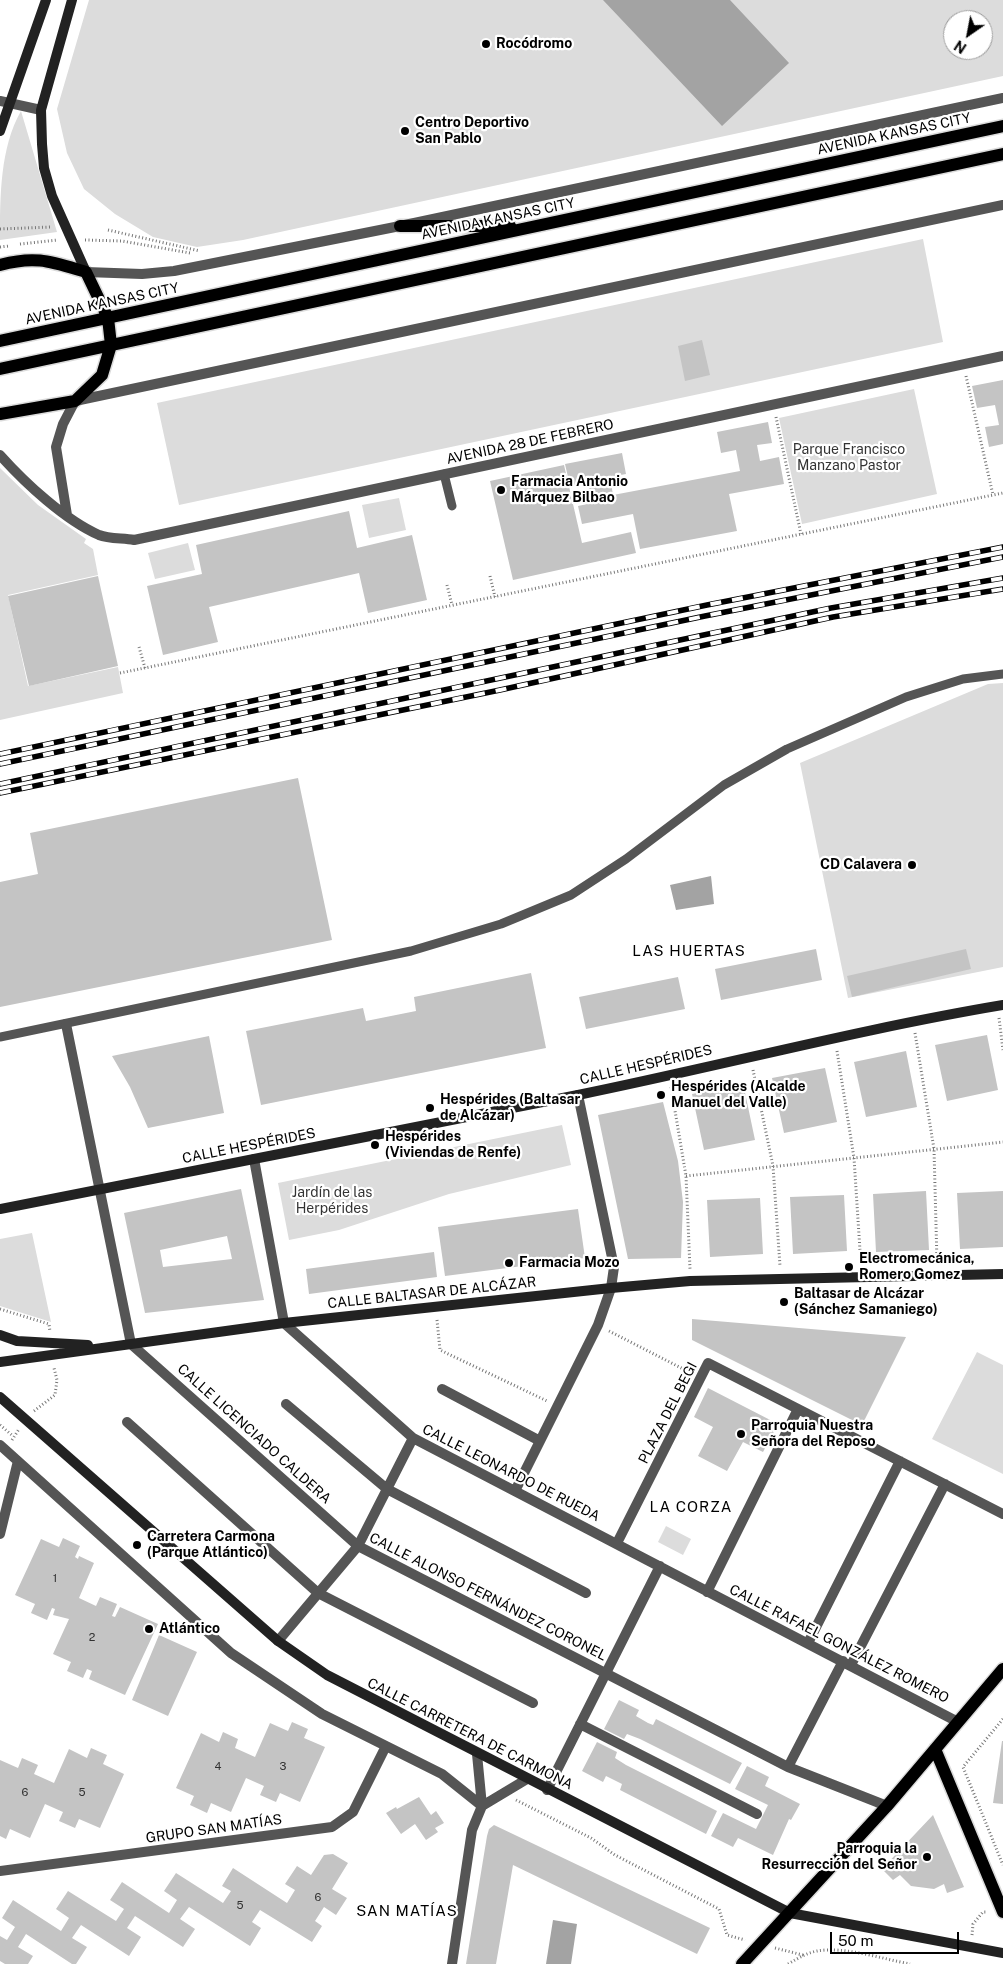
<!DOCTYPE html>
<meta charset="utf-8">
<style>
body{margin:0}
#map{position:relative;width:1003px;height:1964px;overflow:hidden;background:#fff;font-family:"Public Sans",sans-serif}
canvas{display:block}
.north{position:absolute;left:943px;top:10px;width:50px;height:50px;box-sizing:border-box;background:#fff;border:1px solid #999;border-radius:50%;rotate:213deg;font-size:14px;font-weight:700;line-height:20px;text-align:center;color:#000}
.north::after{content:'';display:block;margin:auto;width:18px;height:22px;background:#000;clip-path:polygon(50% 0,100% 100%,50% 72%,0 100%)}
.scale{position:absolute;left:830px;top:1932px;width:129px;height:22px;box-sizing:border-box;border:2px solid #000;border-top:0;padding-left:6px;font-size:15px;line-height:18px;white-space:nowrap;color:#000;-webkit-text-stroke:4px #fff;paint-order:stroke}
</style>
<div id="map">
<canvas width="1003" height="1964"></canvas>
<div class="north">N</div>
<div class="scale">50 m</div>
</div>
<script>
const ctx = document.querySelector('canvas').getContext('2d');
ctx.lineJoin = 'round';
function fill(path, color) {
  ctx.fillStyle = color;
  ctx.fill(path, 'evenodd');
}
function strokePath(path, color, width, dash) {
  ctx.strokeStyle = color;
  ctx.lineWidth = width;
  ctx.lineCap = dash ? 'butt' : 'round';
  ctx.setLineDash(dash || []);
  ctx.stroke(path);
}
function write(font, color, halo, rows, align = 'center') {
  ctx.font = font + ' "Public Sans",sans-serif';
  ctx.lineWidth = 4.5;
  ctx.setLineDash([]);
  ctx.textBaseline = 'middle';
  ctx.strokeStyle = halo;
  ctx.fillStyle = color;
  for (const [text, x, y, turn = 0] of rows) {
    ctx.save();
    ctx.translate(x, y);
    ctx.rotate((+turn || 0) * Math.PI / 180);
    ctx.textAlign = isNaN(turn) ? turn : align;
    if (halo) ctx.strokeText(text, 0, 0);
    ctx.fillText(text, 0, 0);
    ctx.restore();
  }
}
fill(new Path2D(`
 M 89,0 L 1003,0 L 1003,76 L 243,240 L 197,247 L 153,237 L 115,214 L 84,189 L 67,153 L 57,109 ZM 953,20 L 983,20 L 983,50 L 953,50 Z
 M 21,111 L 57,232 L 0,240 C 0,196 0,148 21,111 Z
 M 923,239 L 943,342 L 179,505 L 157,403 Z
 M 914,389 L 937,494 L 802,524 L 779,418 Z
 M 0,468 L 38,505 L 86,539 L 84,543 L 93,549 L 98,575 L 8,595 L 28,686 L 118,667 L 123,693 L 0,720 Z
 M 399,498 L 406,530 L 369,538 L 362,505 Z
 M 188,543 L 195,570 L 155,579 L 148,553 Z
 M 1003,683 L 1003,967 L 848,998 L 800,763 L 988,684 Z
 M 562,1125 L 571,1165 L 449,1194 L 339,1230 L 289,1240 L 278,1183 Z
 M 32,1233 L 51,1322 L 0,1306 L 0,1239 Z
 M 977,1352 L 1003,1365 L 1003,1474 L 932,1439 Z
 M 666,1526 L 691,1539 L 683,1555 L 658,1542 Z`), '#dcdcdc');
fill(new Path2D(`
 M 603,0 L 730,0 L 789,63 L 722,126 Z
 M 711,876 L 714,904 L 676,910 L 670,885 Z
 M 553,1920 L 577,1924 L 571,1964 L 546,1964 Z`), '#a3a3a3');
fill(new Path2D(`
 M 702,340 L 710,375 L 685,381 L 678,346 Z
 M 1003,380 L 1003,444 L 989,447 L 985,427 L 999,425 L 995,405 L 977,408 L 972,386 Z
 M 768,422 L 772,443 L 757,445 L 760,461 L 779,457 L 784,484 L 729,494 L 737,531 L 640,549 L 633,514 L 582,524 L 578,506 L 592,503 L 588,482 L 570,486 L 565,464 L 622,453 L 626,474 L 610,477 L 613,495 L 740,471 L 736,450 L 721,453 L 717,432 Z
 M 564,465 L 582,543 L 631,532 L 636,553 L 513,580 L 490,481 Z
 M 349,511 L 357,548 L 412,535 L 427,600 L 368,613 L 359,573 L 209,607 L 218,642 L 163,655 L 147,586 L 202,574 L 196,545 Z
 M 98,576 L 118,666 L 29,686 L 8,596 Z
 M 298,778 L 332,940 L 0,1007 L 0,882 L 38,874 L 30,833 Z
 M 816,949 L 822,980 L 721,1000 L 715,969 Z
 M 966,949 L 971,969 L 852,997 L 847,976 Z
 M 531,973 L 546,1048 L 261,1105 L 246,1031 L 363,1008 L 366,1021 L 416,1011 L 414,997 Z
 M 678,977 L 685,1009 L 586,1029 L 579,997 Z
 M 987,1035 L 998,1090 L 947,1101 L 935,1045 Z
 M 209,1036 L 224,1113 L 148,1128 L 130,1087 L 112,1056 Z
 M 906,1051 L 917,1107 L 866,1117 L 854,1062 Z
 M 825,1068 L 837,1122 L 784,1133 L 772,1078 Z
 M 743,1083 L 755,1140 L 704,1150 L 692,1094 Z
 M 663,1102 L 678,1161 L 683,1202 L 681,1258 L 628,1259 L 598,1115 Z
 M 241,1189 L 264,1300 L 145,1313 L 124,1213 ZM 227,1236 L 232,1259 L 163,1267 L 160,1250 Z
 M 926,1191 L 929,1250 L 876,1252 L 873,1194 Z
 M 1003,1191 L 1003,1247 L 960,1249 L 957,1193 Z
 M 844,1195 L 847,1251 L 793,1254 L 790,1197 Z
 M 760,1198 L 763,1254 L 710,1257 L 707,1200 Z
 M 578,1209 L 585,1258 L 445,1276 L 438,1227 Z
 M 434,1252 L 437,1277 L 309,1294 L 306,1269 Z
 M 692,1319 L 906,1337 L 862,1425 L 692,1340 Z
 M 708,1388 L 778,1424 L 763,1452 L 743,1442 L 727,1471 L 698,1456 L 713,1427 L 694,1417 Z
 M 63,1538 L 80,1546 L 75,1557 L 78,1559 L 79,1556 L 94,1563 L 79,1598 L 96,1606 L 100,1597 L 117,1604 L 112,1616 L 115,1617 L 120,1607 L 158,1624 L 125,1695 L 89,1679 L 92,1671 L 87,1669 L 83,1678 L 67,1671 L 71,1662 L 53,1654 L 69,1619 L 53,1615 L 55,1609 L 52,1608 L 47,1620 L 31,1613 L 35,1604 L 15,1595 L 41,1539 L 59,1547 Z
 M 159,1635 L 197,1652 L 168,1716 L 132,1700 Z
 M 619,1700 L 639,1710 L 636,1716 L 648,1723 L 653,1725 L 656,1719 L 742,1763 L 730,1784 L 640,1739 L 627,1734 L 624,1739 L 604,1729 Z
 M 292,1722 L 308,1729 L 304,1738 L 325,1747 L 300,1802 L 280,1793 L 276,1802 L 260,1795 L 264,1786 L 246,1778 L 231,1812 L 211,1803 L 207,1813 L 190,1805 L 194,1796 L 176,1788 L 201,1733 L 219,1742 L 223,1732 L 238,1739 L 235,1748 L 255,1757 L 270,1723 L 288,1731 Z
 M 1002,1741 L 1003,1741 L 1003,1804 L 993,1803 Z
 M 597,1742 L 617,1752 L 615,1758 L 626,1765 L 717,1811 L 706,1834 L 620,1790 L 622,1784 L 606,1776 L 603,1782 L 582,1771 Z
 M 91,1748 L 107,1755 L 103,1764 L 124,1774 L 100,1828 L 79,1819 L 75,1828 L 59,1821 L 63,1812 L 45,1804 L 30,1838 L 10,1829 L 6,1839 L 0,1836 L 0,1760 L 18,1768 L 22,1758 L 38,1765 L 34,1774 L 54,1783 L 69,1749 L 87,1758 Z
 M 747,1766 L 769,1777 L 765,1786 L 800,1804 L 791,1820 L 789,1819 L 773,1855 L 738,1838 L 733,1847 L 711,1836 L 723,1813 L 756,1829 L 768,1805 L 735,1789 Z
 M 419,1797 L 431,1815 L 436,1811 L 444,1823 L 435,1828 L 438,1832 L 426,1840 L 415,1824 L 401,1834 L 386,1813 L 396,1807 L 397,1809 Z
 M 933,1815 L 964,1887 L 947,1893 L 944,1884 L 934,1889 L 911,1886 L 900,1875 L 893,1880 L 882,1869 Z
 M 494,1825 L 710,1928 L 697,1954 L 513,1865 L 496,1964 L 466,1964 L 487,1836 L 489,1829 Z
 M 333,1854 L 348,1863 L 332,1889 L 347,1898 L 336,1915 L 324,1907 L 315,1921 L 322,1926 L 312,1942 L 260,1910 L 252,1922 L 261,1928 L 250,1946 L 189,1907 L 180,1919 L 195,1929 L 183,1947 L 135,1916 L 127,1928 L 141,1937 L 129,1956 L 81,1925 L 72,1938 L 87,1947 L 76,1964 L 72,1964 L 26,1934 L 18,1947 L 33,1956 L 28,1964 L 5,1964 L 0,1961 L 0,1936 L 7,1940 L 15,1927 L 2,1918 L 13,1900 L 61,1931 L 69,1918 L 56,1909 L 68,1891 L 116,1921 L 124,1909 L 110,1900 L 122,1882 L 169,1913 L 177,1900 L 164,1891 L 176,1873 L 223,1903 L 231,1891 L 222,1886 L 233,1868 L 287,1903 L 295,1890 L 285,1884 L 297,1866 L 311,1875 L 324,1855 Z`), '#c4c4c4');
const primary = new Path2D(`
 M 400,226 L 510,226
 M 0,265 C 36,255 52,262 86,272 L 108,318 L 111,345 L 102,375 L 75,401 L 0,414
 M 0,341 L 1003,126
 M 0,369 L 1003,154
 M 935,1749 L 1003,1912
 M 742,1964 L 887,1806 L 1003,1669`);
strokePath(primary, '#dbdbdb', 15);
strokePath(new Path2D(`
 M 0,229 L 51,227
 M 108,230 L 200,251
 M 85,240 L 122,241 L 190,253
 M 20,244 L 58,240
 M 0,247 L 9,246
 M 966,376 L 993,495
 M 776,417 L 801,534
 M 490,576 L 495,597
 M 447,585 L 452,605
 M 139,647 L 145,668
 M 120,673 L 1003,493
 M 999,1018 L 1003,1050
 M 915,1033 L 934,1149 L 937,1262
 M 837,1051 L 854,1158 L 861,1266
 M 753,1070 L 773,1166 L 780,1266
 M 671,1087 L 686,1176 L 690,1269
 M 686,1176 L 1003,1142
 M 0,1309 L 49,1324 L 50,1332
 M 437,1320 L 440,1350 L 547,1401
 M 609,1331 L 691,1373
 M 34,1411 L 55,1395 L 57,1380 L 54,1368
 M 0,1425 L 13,1436
 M 12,1440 L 19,1429
 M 1003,1719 L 963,1767 L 1003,1865
 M 516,1800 L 591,1838 L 615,1855 L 719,1909 L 727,1935 L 745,1940
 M 972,1935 L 973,1924 L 983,1912 L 987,1912
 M 775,1948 L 803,1955
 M 788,1964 C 797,1959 806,1953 817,1951 C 844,1946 883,1959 910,1964`), '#777', 3, [1, 2.5]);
strokePath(new Path2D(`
 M 444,474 L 452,506
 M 0,1037 L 411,951 L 501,924 L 571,895 L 626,859 L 724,785 L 787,749 L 906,697 L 963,679 L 1003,674`), '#555', 9);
strokePath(new Path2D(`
 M 0,101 L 41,110
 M 86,272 L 142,274 L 174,271 L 400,226 L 1003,98
 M 0,455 C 25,483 65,520 99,535 C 109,539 123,538 134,540 L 1003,356
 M 67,515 L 56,447 L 63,424 L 75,401 L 1003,205
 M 66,1024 L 131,1344 L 358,1546 L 788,1767 L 887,1806
 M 254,1159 L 284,1323 L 413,1438 L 958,1722
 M 442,1389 L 540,1441
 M 286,1404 L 387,1489 L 586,1593
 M 798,1409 L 1003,1514
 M 127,1422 L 318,1593 L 533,1703
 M 0,1445 L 231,1653 L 322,1714 L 442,1774 L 482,1806
 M 515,1491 L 598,1325 L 611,1288 L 614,1267 L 578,1095
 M 0,1534 L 18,1461
 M 617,1543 L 708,1363 L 798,1409 L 707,1592
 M 278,1641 L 358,1546 L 413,1438
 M 808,1643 L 900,1461
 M 851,1665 L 945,1484
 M 580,1724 L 757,1814
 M 788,1767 L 843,1661
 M 547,1790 L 660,1566
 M 482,1806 L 527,1779
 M 0,1871 L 332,1827 L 353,1812 L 386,1746
 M 452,1964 L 472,1830 L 482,1806 L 477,1754`), '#555', 10);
strokePath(new Path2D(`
 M 72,0 L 41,110 L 42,144 L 44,168 L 52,196 L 86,272
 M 0,131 L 46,0
 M 0,1209 L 578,1095 C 720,1066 860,1029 1003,1005
 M 0,1335 L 17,1341 L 88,1345
 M 0,1362 L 284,1323 L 611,1288 L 690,1281 L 1003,1274
 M 0,1397 L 278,1641 L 327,1675 L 790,1913 L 1003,1953`), '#222', 10);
strokePath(primary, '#000', 12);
const rail = new Path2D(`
 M 0,754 L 707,605 L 1003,547
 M 0,764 L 705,616 L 1003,557
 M 0,784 L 831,608 L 1003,578
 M 0,793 L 500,690 L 833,617 L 1003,589`);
strokePath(rail, '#000', 5.5);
strokePath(rail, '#fff', 4, [11]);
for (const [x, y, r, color] of [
 [486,44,5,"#000"],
 [405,131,5,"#000"],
 [501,490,5,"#000"],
 [912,865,5,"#000"],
 [661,1095,5,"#000"],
 [430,1108,5,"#000"],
 [375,1145,5,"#000"],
 [509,1263,5,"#000"],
 [849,1267,5,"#000"],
 [784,1302,5,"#000"],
 [741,1434,5,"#000"],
 [137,1545,5,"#000"],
 [149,1629,5,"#000"],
 [927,1857,5,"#000"]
]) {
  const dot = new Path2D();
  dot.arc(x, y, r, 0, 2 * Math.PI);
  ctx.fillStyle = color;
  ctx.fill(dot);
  strokePath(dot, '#fff', 2);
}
write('11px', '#313131', null, [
 ["1",55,1579],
 ["2",92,1638],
 ["4",218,1767],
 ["3",283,1767],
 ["6",25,1793],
 ["5",82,1793],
 ["6",318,1898],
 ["5",240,1906]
]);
write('bold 14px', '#000', '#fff', [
 ["Rocódromo",496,44],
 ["Centro Deportivo",415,123],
 ["San Pablo",415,139],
 ["Farmacia Antonio",511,482],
 ["Márquez Bilbao",511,498],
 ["CD Calavera",902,865,"right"],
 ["Hespérides (Alcalde",671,1087],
 ["Manuel del Valle)",671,1103],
 ["Hespérides (Baltasar",440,1100],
 ["de Alcázar)",440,1116],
 ["Hespérides",385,1137],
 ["(Viviendas de Renfe)",385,1153],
 ["Electromecánica,",859,1259],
 ["Romero Gomez",859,1275],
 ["Farmacia Mozo",519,1263],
 ["Baltasar de Alcázar",794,1294],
 ["(Sánchez Samaniego)",794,1310],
 ["Parroquia Nuestra",751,1426],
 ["Señora del Reposo",751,1442],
 ["Carretera Carmona",147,1537],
 ["(Parque Atlántico)",147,1553],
 ["Atlántico",159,1629],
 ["Parroquia la",917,1849,"right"],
 ["Resurrección del Señor",917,1865,"right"]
], 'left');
write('14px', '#000', '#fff', [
 ["AVENIDA KANSAS CITY",894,134,-12],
 ["AVENIDA KANSAS CITY",498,219,-12],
 ["AVENIDA KANSAS CITY",102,304,-12],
 ["AVENIDA 28 DE FEBRERO",530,442,-12],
 ["CALLE HESPÉRIDES",646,1065,-13],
 ["CALLE HESPÉRIDES",249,1146,-11],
 ["CALLE BALTASAR DE ALCÁZAR",432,1293,-6],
 ["PLAZA DEL BEGI",668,1413,-63],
 ["CALLE LICENCIADO CALDERA",254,1434,42],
 ["CALLE LEONARDO DE RUEDA",511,1473,27],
 ["CALLE ALONSO FERNÁNDEZ CORONEL",488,1597,27],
 ["CALLE RAFAEL GONZÁLEZ ROMERO",839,1644,27],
 ["CALLE CARRETERA DE CARMONA",470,1734,27],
 ["GRUPO SAN MATÍAS",214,1829,-8]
]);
write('14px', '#333', '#fff', [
 ["Parque Francisco",849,450],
 ["Manzano Pastor",849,466],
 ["Jardín de las",332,1193],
 ["Herpérides",332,1209]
]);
ctx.letterSpacing = '1px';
write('15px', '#000', '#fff', [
 ["LAS HUERTAS",689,951],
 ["LA CORZA",691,1507],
 ["SAN MATÍAS",407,1911]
]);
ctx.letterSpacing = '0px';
</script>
